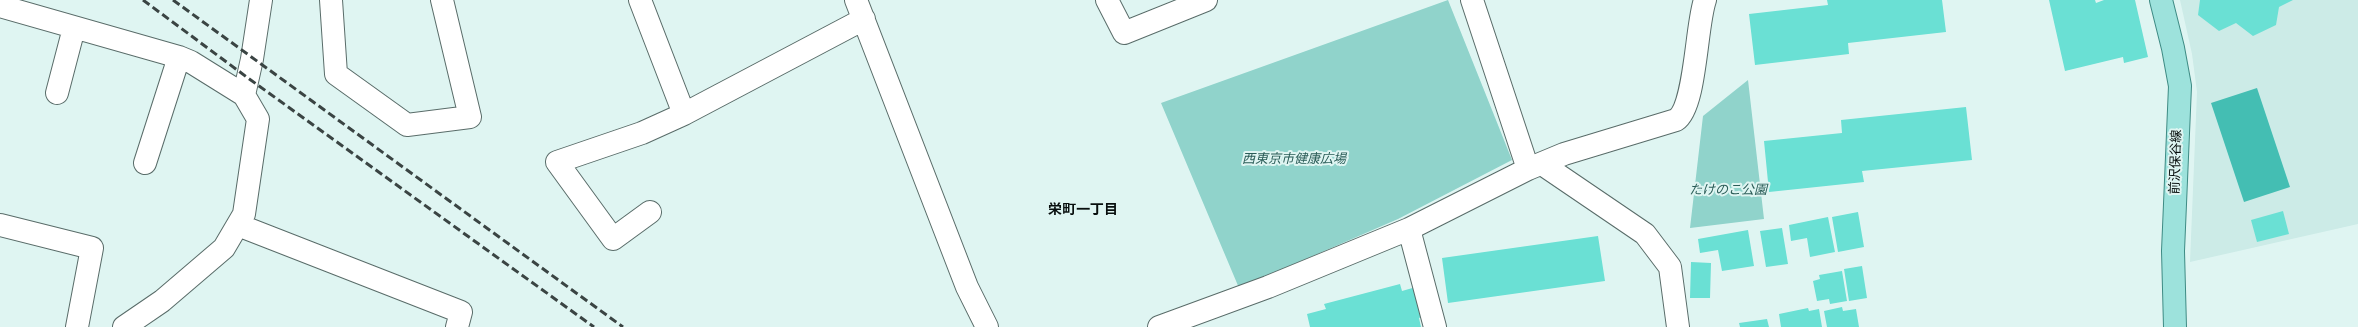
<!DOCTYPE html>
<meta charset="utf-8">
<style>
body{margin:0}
canvas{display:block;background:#dff5f2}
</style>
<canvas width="2358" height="327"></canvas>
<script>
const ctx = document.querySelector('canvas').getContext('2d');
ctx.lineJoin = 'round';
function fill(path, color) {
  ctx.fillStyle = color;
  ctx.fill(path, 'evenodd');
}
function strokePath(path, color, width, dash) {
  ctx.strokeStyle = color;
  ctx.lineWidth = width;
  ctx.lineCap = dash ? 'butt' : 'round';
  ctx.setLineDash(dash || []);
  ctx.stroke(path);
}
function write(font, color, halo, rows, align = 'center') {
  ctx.font = font + ' Bitter,"Noto Sans JP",serif';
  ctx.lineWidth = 4;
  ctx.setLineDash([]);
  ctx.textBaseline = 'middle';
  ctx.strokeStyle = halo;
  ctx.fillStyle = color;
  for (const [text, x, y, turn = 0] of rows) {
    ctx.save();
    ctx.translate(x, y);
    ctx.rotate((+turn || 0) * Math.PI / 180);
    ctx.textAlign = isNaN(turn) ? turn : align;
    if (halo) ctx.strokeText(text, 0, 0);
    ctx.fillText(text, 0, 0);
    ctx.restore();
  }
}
fill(new Path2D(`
 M 2180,0 L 2358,0 L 2358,224 L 2190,262 L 2197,92 L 2192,54 Z`), '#ccebe7');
fill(new Path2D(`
 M 1448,0 L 1512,160 L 1398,219 L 1239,288 L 1161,103 Z
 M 1748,80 L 1764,219 L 1690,228 L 1703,116 Z`), '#90d3cb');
fill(new Path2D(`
 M 2257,88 L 2290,187 L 2244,202 L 2211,103 Z`), '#44beb3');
fill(new Path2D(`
 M 1827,0 L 1942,0 L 1946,32 L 1848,43 L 1849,54 L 1755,65 L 1749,14 L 1828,5 Z
 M 2049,0 L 2095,0 L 2096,3 L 2104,0 L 2135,0 L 2148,57 L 2124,63 L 2123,57 L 2065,71 Z
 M 2200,0 L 2293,0 L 2279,7 L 2276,25 L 2253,36 L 2236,23 L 2219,31 L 2198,15 Z
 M 1966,107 L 1972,160 L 1862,171 L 1864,182 L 1769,192 L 1764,141 L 1842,133 L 1841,120 Z
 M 2283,211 L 2289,234 L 2257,242 L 2251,220 Z
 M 1858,212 L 1864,247 L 1838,252 L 1832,217 Z
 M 1828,217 L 1835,252 L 1810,257 L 1807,238 L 1791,241 L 1789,225 Z
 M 1782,228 L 1788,264 L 1766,267 L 1760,231 Z
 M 1748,230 L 1754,266 L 1722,271 L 1718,250 L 1700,253 L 1698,239 Z
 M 1598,236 L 1605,281 L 1448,303 L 1442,258 Z
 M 1691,262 L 1711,263 L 1710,298 L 1690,298 Z
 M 1862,266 L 1867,298 L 1849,301 L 1844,269 Z
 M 1842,271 L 1847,301 L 1830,304 L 1829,299 L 1817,301 L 1813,281 L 1820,279 L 1819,275 Z
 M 1400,284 L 1402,291 L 1416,287 L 1424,316 L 1419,318 L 1421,327 L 1310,327 L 1307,314 L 1326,309 L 1324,304 Z
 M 1842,307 L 1843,311 L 1856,309 L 1859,327 L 1827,327 L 1824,311 Z
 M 1808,308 L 1809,311 L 1819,309 L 1822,327 L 1781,327 L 1779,314 Z
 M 1767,319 L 1769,327 L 1740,327 L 1739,323 Z`), '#6ae0d4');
const minor = new Path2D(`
 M 331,0 L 336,74 L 407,125 L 470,117 L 442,0
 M 640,0 L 684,114 L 864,19
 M 856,0 L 967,287 L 987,327
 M 1107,0 L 1124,33 L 1206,0
 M 1472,0 L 1528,169
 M 0,6 L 179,57 L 191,62 L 244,95
 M 57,93 L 74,28
 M 145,163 L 179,57
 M 1542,164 L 1645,234 L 1670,267 L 1678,327
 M 650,212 L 613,239 L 557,162 L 642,133 L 684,114
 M 0,225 L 92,248 L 77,327
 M 238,225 L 461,312 L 457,327
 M 1409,229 L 1435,327
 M 124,327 L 162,301 L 224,248 L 244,214 L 258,119 L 244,95 L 252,59 L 261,0
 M 1159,327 L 1268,287 L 1409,229 L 1528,169 L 1564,154 L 1676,120 C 1696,107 1696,25 1705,0`);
const major = new Path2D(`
 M 2161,0 L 2173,48 L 2180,86 L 2173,251 L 2175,327`);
strokePath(minor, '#596c69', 24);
strokePath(major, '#3e8b84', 24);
strokePath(minor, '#fff', 22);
strokePath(major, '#9de2dc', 22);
strokePath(new Path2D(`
 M 143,0 L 248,78 L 594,327
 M 173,0 L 623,327`), '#3a4443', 3, [8, 4]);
write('italic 13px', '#2a5c57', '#dff5f2', [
 ["西東京市健康広場",1294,159],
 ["たけのこ公園",1728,190]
]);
write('13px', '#080f0e', '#dff5f2', [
 ["前沢保谷線",2176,162,-88]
]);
write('bold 14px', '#080f0e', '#dff5f2', [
 ["栄町一丁目",1083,210]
]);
</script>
